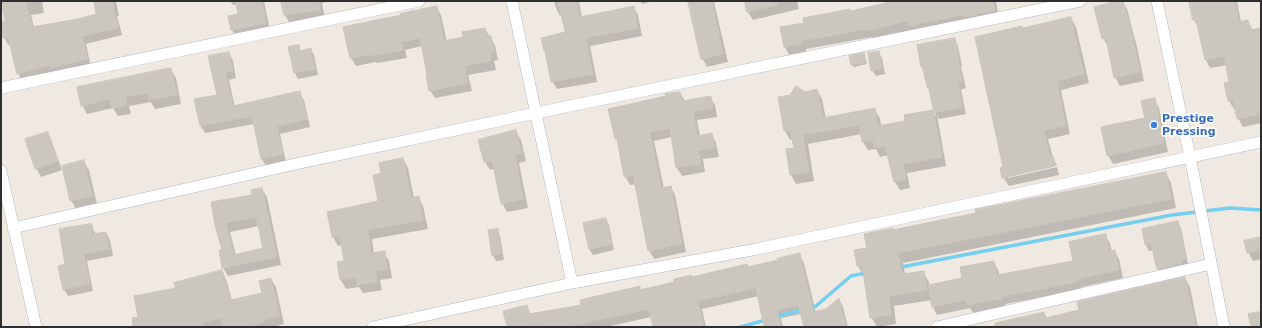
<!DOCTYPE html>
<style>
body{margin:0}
#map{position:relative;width:1262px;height:328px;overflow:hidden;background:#efe9e1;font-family:"DejaVu Sans",sans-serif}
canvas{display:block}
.frame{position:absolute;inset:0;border:2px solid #2e2e2e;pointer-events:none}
</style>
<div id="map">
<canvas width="1262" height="328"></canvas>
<div class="frame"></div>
</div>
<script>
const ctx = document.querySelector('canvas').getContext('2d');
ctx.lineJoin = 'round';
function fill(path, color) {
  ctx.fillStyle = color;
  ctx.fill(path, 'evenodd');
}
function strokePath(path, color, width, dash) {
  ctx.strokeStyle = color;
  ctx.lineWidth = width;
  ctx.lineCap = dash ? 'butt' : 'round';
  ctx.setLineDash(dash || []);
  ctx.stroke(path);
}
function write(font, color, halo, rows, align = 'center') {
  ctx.font = font + ' "DejaVu Sans",sans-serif';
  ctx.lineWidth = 3.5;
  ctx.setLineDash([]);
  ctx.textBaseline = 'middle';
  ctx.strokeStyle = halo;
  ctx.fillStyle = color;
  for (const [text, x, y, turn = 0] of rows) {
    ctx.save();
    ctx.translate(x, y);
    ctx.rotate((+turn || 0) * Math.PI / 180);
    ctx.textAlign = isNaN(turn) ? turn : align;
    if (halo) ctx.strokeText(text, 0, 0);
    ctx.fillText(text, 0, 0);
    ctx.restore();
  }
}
fill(new Path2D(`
 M 2,1 L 42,1 L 44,13 L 31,15 L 34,28 L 79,20 L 98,15 L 95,1 L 116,1 L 119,16 L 117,16 L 122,35 L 86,44 L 91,67 L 22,81 L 18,73 L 11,44 L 8,45 L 4,37 L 6,22 Z
 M 230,1 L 264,1 L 270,31 L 237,38 L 232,30 L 230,17 L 239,15 L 237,5 L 233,5 Z
 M 282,1 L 331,1 L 322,3 L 325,18 L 290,24 L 285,15 Z
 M 554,1 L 579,1 L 582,18 L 634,7 L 638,15 L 642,36 L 590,46 L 597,82 L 557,89 L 552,81 L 547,54 L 545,51 L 566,33 L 562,16 L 560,16 L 556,8 Z
 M 640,1 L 654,1 L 642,4 Z
 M 689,1 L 718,1 L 714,2 L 728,62 L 707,67 L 702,58 Z
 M 746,1 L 797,1 L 799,9 L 753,20 L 748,12 Z
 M 912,1 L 996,1 L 999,19 L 914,34 L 911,30 L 872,39 L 872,37 L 806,49 L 806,52 L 789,55 L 785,47 L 805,24 L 850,12 Z
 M 1121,1 L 1122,1 L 1127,9 L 1137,47 L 1144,81 L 1120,86 L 1115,77 L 1109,48 L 1103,38 Z
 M 1190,1 L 1237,1 L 1241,22 L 1248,21 L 1253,31 L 1261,29 L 1261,123 L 1243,127 L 1238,118 L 1236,109 L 1234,109 L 1229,101 L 1225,84 L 1231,82 L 1227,65 L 1210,68 L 1206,60 L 1199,29 L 1194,20 Z
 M 436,7 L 441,15 L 447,42 L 464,38 L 485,29 L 495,45 L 498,60 L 494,61 L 496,70 L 468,75 L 472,91 L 435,98 L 430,90 L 428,75 L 422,46 L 405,50 L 407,58 L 377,63 L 376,62 L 356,66 L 351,58 L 344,27 L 402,16 Z
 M 1071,18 L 1076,27 L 1089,83 L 1061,90 L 1070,134 L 1048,139 L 1053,158 L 1057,165 L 1008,176 L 1008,178 L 1057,167 L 1059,175 L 1009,186 L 1003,177 L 1004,168 L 1022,29 Z
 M 954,39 L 958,46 L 962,66 L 961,67 L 966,88 L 961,90 L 966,114 L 939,119 L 937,115 L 946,166 L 907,173 L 910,188 L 900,190 L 895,182 L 889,155 L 880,157 L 876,149 L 868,150 L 863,142 L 862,134 L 808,144 L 814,181 L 796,184 L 791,175 L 787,150 L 795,149 L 793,139 L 790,140 L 785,131 L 804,93 L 817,90 L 822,99 L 826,119 L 874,109 L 880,118 L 881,126 L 906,122 L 932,111 L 936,117 L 931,93 L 929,89 Z
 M 299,46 L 301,52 L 311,49 L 314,55 L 318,75 L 298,79 L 295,73 L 290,48 Z
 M 878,52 L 882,58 L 885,74 L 876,76 L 872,70 Z
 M 229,53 L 233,61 L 236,78 L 229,80 L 235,107 L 299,93 L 304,100 L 310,127 L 280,134 L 286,162 L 266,166 L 262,159 L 254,124 L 205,133 L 201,126 L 218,96 Z
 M 864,54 L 867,64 L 854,67 L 852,65 Z
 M 171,70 L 176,78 L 181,104 L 155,109 L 151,102 L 129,106 L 131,114 L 118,116 L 113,108 L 87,114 L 82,105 Z
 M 680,93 L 685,101 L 710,97 L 715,105 L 717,117 L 697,120 L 700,136 L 712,134 L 716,143 L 719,157 L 703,159 L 705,172 L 682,176 L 677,168 L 672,137 L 654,141 L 664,188 L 671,187 L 675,195 L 686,252 L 654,259 L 649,250 L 636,184 L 630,185 L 625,176 L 619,144 L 616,139 L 609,109 Z
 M 1154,99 L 1159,108 L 1168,152 L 1113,164 L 1108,155 L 1146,118 Z
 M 516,132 L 521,140 L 526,161 L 519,163 L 528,208 L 507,212 L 502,203 L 494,169 L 490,170 L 485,162 Z
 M 47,133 L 52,142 L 62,170 L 41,177 L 36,168 Z
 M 403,159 L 408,168 L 414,198 L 418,197 L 423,206 L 428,229 L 372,239 L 374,254 L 384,252 L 389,261 L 392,278 L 380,280 L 382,290 L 363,293 L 359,287 L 346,289 L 341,280 L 338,263 L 345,262 L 342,245 L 338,246 L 333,237 L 328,213 L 379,202 L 383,174 Z
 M 84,162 L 89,170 L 97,204 L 76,209 L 71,200 Z
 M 1166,173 L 1171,183 L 1176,208 L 903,263 L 905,274 L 923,272 L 929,282 L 929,285 L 963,278 L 994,262 L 998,270 L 1000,276 L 1074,262 L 1105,235 L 1110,243 L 1112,252 L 1114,251 L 1119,259 L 1123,278 L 1081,287 L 1081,290 L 1005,304 L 1005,307 L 973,313 L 970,308 L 937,315 L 933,307 L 932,300 L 894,306 L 896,324 L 877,327 L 871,317 L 864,276 L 858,266 L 855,251 L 868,248 L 893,231 Z
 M 262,189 L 267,197 L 281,265 L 228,276 L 223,268 L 223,250 L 216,225 ZM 259,226 L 264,249 L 236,255 L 230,232 Z
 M 605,219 L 609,225 L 614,250 L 593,255 L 589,249 Z
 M 1177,222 L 1181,228 L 1188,264 L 1161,275 L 1158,269 L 1154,250 L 1149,251 L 1146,245 Z
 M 91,225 L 96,235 L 106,233 L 110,240 L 113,256 L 87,261 L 93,291 L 68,296 L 64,289 L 66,265 Z
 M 497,230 L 500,236 L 504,260 L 496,261 L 493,255 Z
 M 1261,238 L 1261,259 L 1253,261 L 1248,252 Z
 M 799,255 L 804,263 L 816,313 L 826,310 L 839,299 L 843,307 L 848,327 L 805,327 L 801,314 L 781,318 L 783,327 L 759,327 L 765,326 L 759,296 L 702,309 L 706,327 L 654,327 L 651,317 L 606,327 L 508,327 L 527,306 L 531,315 L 582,306 L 639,288 L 641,290 L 692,278 L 779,261 Z
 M 222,271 L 226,279 L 232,300 L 263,293 L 271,279 L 276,287 L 284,324 L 273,327 L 125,327 L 134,325 L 139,317 L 177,288 Z
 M 1185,278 L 1190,287 L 1198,327 L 1007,327 L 1044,313 L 1047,318 L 1080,311 Z`), '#0003');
strokePath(new Path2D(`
 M 896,268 L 1172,215 L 1230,208 L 1261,210
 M 775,317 L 816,306 L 851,276 L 866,273
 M 740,327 L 766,320`), '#75cff0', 3.5);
const building = new Path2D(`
 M 1,1 L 26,1 L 32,27 L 78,19 L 96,14 L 94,1 L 112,1 L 118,28 L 82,36 L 88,59 L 51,68 L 51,65 L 17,74 L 8,37 L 3,38 L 1,22 L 5,21 Z
 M 235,1 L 262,1 L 266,23 L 231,30 L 228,16 L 238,14 Z
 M 281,1 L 319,1 L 320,10 L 284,15 Z
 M 558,1 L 577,1 L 580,17 L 634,6 L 638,28 L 586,38 L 593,74 L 551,82 L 545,51 L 544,51 L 541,38 L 565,32 Z
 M 688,1 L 712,1 L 723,54 L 701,59 Z
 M 745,1 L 777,1 L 777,5 L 747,12 Z
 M 894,1 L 993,1 L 995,10 L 965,17 L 964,15 L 908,26 L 907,21 L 867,31 L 866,29 L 802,41 L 802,44 L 784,47 L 780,27 L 804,23 L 803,18 L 850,9 L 850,11 Z
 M 1117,1 L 1123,1 L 1133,38 L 1140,72 L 1114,78 L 1106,38 L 1102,39 L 1094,7 Z
 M 1189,1 L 1235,1 L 1239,22 L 1248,20 L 1251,30 L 1261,28 L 1261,114 L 1237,119 L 1233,100 L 1228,101 L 1224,83 L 1229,82 L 1224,56 L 1205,60 L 1196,20 L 1193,20 Z
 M 437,6 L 444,41 L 463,37 L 462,32 L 485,28 L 487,37 L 491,36 L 494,52 L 490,53 L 491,61 L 464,66 L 468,83 L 429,91 L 426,75 L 427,74 L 420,38 L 401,42 L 403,50 L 371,56 L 371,54 L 350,58 L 343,27 L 401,15 L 400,14 Z
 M 1071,17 L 1084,74 L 1057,81 L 1066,126 L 1044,130 L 1050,157 L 1053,156 L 1055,166 L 1002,178 L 1000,168 L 1003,167 L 975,37 L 1022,26 L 1022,28 Z
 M 955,38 L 959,59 L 958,60 L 962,81 L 958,82 L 962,107 L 934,113 L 929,89 L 928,89 L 922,66 L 921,67 L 917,45 Z
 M 299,45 L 300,51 L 311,48 L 315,69 L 294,73 L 288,47 Z
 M 879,51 L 882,68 L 871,71 L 868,53 Z
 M 229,52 L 233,71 L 225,72 L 233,106 L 300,91 L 307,119 L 277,126 L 283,154 L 261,159 L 252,116 L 200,126 L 194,99 L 217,95 L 208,56 Z
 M 864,53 L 866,62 L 851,65 L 849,56 Z
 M 171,68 L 177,95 L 149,100 L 147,93 L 125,97 L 127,105 L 112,108 L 110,99 L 81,106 L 77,87 Z
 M 796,86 L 805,92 L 817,89 L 823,118 L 875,108 L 878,126 L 905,121 L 904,115 L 933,110 L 942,157 L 903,164 L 906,179 L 894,182 L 885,146 L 874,148 L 873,140 L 862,142 L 859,125 L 803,135 L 809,172 L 790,175 L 786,149 L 794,148 L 790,130 L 784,131 L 778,97 L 790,95 Z
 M 680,92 L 682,101 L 711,96 L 713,108 L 693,112 L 697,136 L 712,133 L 715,148 L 698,151 L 701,164 L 676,168 L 670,128 L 650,132 L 661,188 L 671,186 L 682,244 L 648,251 L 633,175 L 624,177 L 617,139 L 615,139 L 608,109 L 666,96 L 665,94 Z
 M 1155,98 L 1164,143 L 1107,156 L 1101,127 L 1145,118 L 1141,101 Z
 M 516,130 L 522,153 L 515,154 L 523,199 L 501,204 L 492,160 L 484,162 L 478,140 Z
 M 48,132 L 58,161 L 35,169 L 25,139 Z
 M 403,158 L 411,198 L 419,196 L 423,220 L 368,230 L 371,253 L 385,251 L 387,270 L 376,271 L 377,282 L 357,285 L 356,278 L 340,280 L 337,262 L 344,261 L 340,236 L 332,237 L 327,212 L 378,201 L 373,175 L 381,173 L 379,163 Z
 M 84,160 L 92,196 L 70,201 L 62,166 Z
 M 1166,172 L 1171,199 L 898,253 L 902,274 L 924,271 L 927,290 L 889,296 L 891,315 L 870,318 L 862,265 L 857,266 L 854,250 L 867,248 L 864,234 L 893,228 L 893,230 L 956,217 L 957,217 L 976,213 L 975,210 Z
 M 262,188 L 277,257 L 222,268 L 219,250 L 222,250 L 215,225 L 211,202 L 252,195 L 251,190 ZM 256,217 L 263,248 L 234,255 L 226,223 Z
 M 606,218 L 612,244 L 589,249 L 583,223 Z
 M 1178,221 L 1186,259 L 1181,260 L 1182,263 L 1157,269 L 1151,244 L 1145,245 L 1142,229 Z
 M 92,224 L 93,234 L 106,232 L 109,249 L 84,254 L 90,284 L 63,290 L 58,266 L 65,264 L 59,229 Z
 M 498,229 L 501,254 L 492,256 L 488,230 Z
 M 1106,234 L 1109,251 L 1115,250 L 1119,270 L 1077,279 L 1077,282 L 1001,297 L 1002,299 L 967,305 L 966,300 L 932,307 L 928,285 L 962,278 L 960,267 L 994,261 L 997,275 L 1073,261 L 1069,242 Z
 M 1261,237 L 1261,250 L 1247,253 L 1244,241 Z
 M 800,253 L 813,312 L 826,309 L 839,298 L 846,327 L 804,327 L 798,305 L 777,310 L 781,327 L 764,327 L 756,288 L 698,301 L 704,327 L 653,327 L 649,309 L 575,325 L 575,327 L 538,327 L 538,324 L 528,327 L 507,327 L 503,311 L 527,305 L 529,314 L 581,305 L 580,300 L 640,286 L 640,290 L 674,282 L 674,279 L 692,275 L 692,277 L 747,264 L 748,267 L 778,260 L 777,259 Z
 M 222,270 L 231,300 L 262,293 L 259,281 L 271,278 L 280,316 L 264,320 L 265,322 L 244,327 L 223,327 L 221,318 L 202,323 L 203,327 L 133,327 L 132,318 L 138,317 L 134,296 L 176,288 L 174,283 Z
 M 1185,277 L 1196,327 L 995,327 L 995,323 L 1044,312 L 1045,318 L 1079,310 L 1077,302 Z
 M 1259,312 L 1261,327 L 1251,327 L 1248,314 Z`);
fill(building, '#cbc7bf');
strokePath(building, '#cbc5ba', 1);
const minor = new Path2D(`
 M 512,1 L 572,283 L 757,249 L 1261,142
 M 1157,1 L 1190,157 L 1224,327
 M 1,88 L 419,1
 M 1,171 L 36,327
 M 13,228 L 300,163 L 536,113 L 1080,1
 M 373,327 L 572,283
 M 937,327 L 1211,264`);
strokePath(minor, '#b4b7c1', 12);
strokePath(minor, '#fff', 11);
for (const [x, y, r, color] of [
 [1154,125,4,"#3f7fe0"]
]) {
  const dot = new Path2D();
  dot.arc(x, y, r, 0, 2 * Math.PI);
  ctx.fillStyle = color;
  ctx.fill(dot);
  strokePath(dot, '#fff', 1.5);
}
write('bold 11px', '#366cbe', '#fff', [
 ["Prestige",1162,119],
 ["Pressing",1162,132]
], 'left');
</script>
